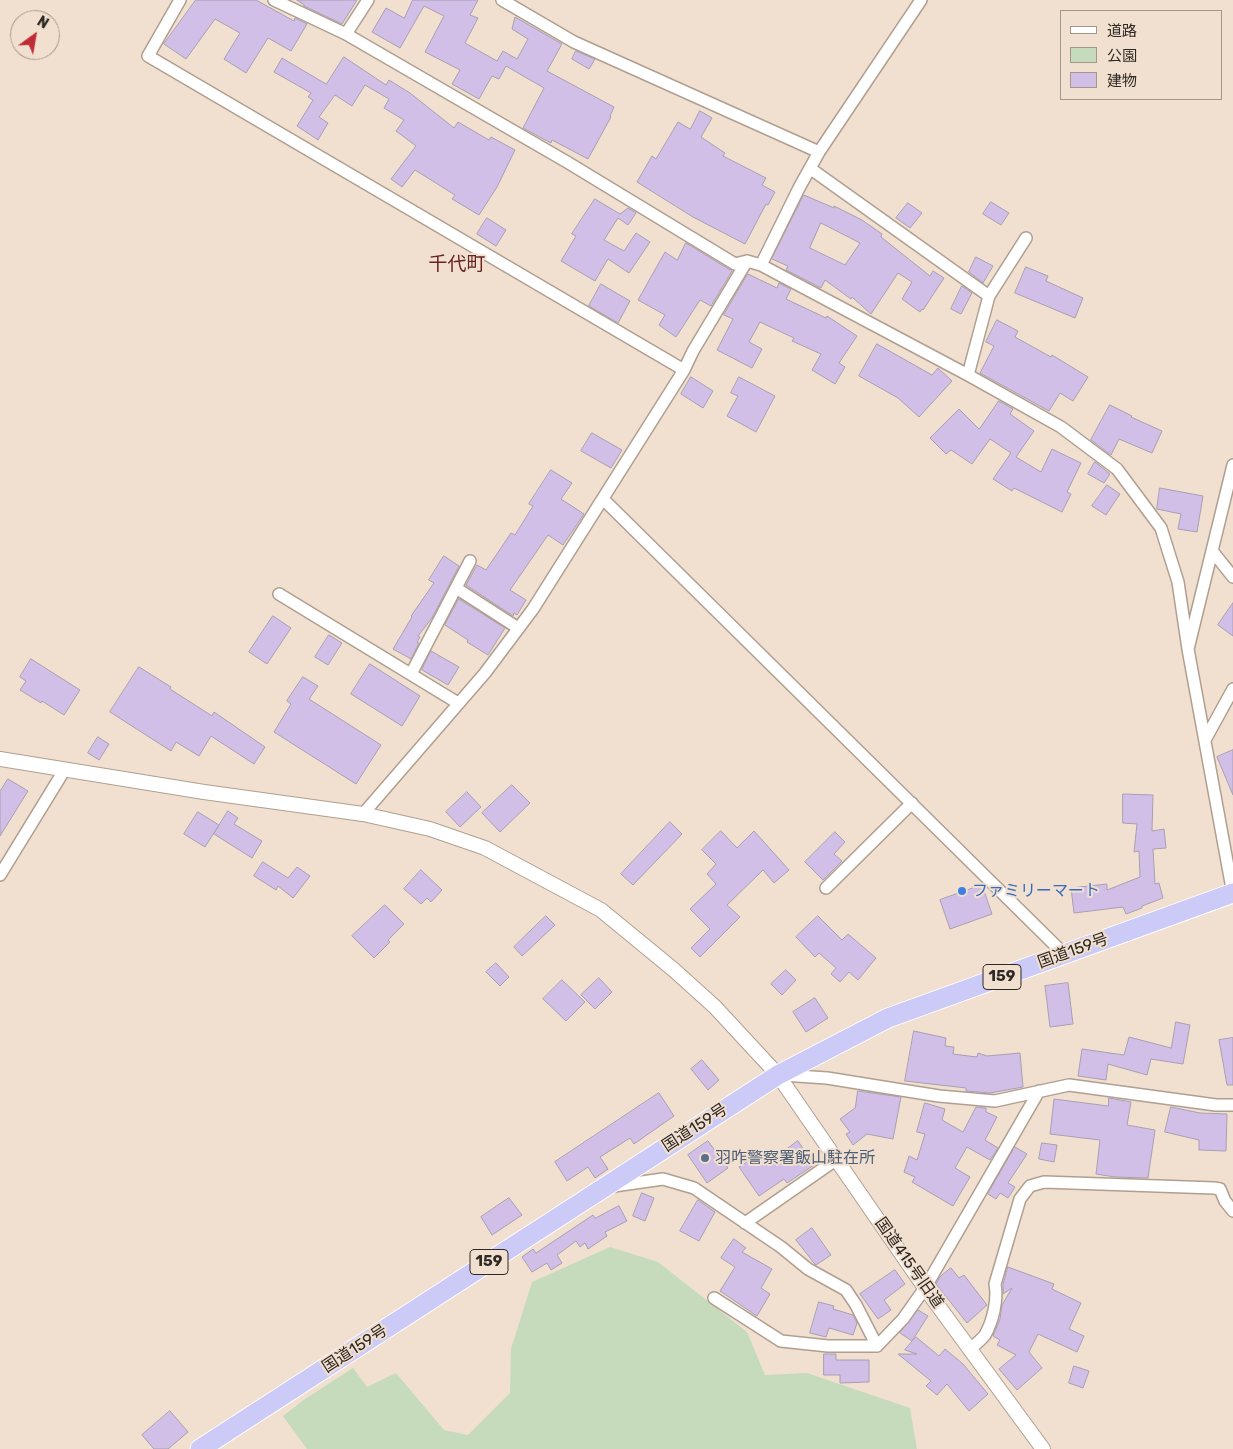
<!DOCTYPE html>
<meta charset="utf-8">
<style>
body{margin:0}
#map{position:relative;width:1233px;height:1449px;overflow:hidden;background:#f1e0d0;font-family:Rubik,"Noto Sans JP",sans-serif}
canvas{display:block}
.legend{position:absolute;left:1060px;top:10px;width:162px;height:90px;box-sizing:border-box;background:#f1e0d0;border:1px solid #a3978b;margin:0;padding:6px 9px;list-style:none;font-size:15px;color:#2f2923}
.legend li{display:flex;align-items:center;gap:10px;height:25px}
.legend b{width:25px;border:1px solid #a3978b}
.north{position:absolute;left:10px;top:10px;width:50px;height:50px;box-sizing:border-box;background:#f1e0d0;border:1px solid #a3978b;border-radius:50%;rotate:32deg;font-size:14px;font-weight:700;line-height:20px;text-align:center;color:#2f2923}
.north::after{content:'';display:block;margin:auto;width:18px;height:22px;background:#bd2d34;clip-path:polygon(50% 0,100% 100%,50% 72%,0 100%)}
</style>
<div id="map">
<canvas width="1233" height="1449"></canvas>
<ul class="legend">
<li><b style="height:6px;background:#fff"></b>道路</li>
<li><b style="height:14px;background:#c5dbbb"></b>公園</li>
<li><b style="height:14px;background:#d1bfe7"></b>建物</li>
</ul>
<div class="north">N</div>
</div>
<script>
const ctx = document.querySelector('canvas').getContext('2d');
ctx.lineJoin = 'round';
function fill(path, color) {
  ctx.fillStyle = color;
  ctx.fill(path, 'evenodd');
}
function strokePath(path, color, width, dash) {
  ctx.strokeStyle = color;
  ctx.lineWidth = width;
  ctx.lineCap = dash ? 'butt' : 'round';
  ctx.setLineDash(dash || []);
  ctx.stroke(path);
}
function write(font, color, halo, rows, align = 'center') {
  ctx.font = font + ' Rubik,"Noto Sans JP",sans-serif';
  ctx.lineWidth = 4;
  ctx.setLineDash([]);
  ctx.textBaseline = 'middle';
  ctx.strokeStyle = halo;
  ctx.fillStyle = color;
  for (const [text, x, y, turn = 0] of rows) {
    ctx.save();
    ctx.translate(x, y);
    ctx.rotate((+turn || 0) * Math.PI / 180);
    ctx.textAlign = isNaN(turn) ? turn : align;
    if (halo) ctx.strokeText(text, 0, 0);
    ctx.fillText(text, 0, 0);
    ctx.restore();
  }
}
fill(new Path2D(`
 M 610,1247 L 658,1262 L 747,1332 L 765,1375 L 807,1373 L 910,1408 L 917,1449 L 307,1449 L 283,1416 L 305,1399 L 353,1368 L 367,1387 L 396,1373 L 444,1430 L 468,1435 L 510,1393 L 511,1349 L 532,1282 Z`), '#c5dbbb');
const building = new Path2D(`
 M 196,0 L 256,0 L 294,21 L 295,18 L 307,24 L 291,51 L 268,38 L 246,73 L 224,59 L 240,33 L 215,19 L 186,59 L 164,44 Z
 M 297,0 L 357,0 L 342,24 L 304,6 L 304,5 Z
 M 413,0 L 478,0 L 470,15 L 478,18 L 465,43 L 497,61 L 503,51 L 517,59 L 528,39 L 512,29 L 515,17 L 562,44 L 547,71 L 614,107 L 610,116 L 611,117 L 588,159 L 552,140 L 551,143 L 523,128 L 544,88 L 506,66 L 499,79 L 492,76 L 479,99 L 452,84 L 460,70 L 425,52 L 444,16 L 424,6 L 400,48 L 372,32 L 386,8 L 404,18 Z
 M 576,51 L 595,59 L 589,69 L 572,59 Z
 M 344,57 L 386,85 L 389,80 L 410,93 L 454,128 L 458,122 L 489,140 L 491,137 L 515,150 L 497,187 L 479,215 L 452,199 L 455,195 L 415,170 L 402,187 L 391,179 L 416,146 L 396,131 L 404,120 L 384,108 L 389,99 L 365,85 L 352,106 L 335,95 L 319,117 L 328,123 L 318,140 L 297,126 L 313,100 L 308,97 L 311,93 L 274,72 L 282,58 L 326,84 Z
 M 700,111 L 712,118 L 701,137 L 725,153 L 723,156 L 766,178 L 762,185 L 775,192 L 768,205 L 766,204 L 745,244 L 693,217 L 637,182 L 652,156 L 656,159 L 678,122 L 690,129 Z
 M 804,195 L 834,208 L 834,206 L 862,220 L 882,234 L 881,237 L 930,276 L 933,271 L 944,278 L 923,310 L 922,309 L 920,312 L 902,299 L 912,282 L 898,273 L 871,314 L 852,297 L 851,299 L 825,280 L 821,288 L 786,270 L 788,266 L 772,259 ZM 821,223 L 860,243 L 845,265 L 810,248 Z
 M 595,199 L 620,214 L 628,208 L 636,213 L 628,225 L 618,218 L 604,240 L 624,251 L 636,233 L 650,242 L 629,273 L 608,259 L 595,281 L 561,261 L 576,236 L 572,234 Z
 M 991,202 L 1009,213 L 1001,225 L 983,214 Z
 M 908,203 L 922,213 L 910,228 L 896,218 Z
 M 487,218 L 506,230 L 496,246 L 477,234 Z
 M 686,243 L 732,271 L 711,306 L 700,300 L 676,337 L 659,325 L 665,315 L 638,300 L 665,252 L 677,260 Z
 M 976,257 L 993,266 L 983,283 L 969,272 Z
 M 1026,267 L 1048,276 L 1046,281 L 1083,298 L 1075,318 L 1015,293 Z
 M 748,274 L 777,288 L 779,283 L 791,289 L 786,299 L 826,318 L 827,316 L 857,336 L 839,363 L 845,367 L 835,384 L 812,370 L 821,354 L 792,341 L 794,338 L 760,322 L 749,342 L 762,349 L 752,368 L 717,350 L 733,319 L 724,315 Z
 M 601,284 L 630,301 L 618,323 L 589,306 Z
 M 962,286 L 972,293 L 961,314 L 951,309 Z
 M 997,320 L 1018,331 L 1015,337 L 1051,357 L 1052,355 L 1088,377 L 1073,401 L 1060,393 L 1049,411 L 980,373 L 994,346 L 986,342 Z
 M 877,344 L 932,375 L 938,368 L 952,381 L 919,417 L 898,398 L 859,376 Z
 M 691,377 L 713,391 L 703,408 L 681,394 Z
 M 739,377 L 775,396 L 756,432 L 727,416 L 738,396 L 731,393 Z
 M 999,401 L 1013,409 L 1010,414 L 1034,431 L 1016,457 L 1041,472 L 1052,449 L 1081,463 L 1067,492 L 1071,494 L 1062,512 L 1014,488 L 1012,491 L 993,479 L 1011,453 L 990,439 L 972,464 L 951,450 L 946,454 L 930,438 L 959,409 L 979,429 Z
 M 1110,405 L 1132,416 L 1131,417 L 1162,431 L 1152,453 L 1119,439 L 1111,455 L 1091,440 Z
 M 592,433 L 622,450 L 611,468 L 581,451 Z
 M 1095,462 L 1110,474 L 1104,483 L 1088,474 Z
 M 551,470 L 572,483 L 561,499 L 584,514 L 563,545 L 548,535 L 510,590 L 526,600 L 517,615 L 514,613 L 513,616 L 466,585 L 477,565 L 486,570 L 511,533 L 515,535 L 533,506 L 529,504 Z
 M 1107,485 L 1120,494 L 1106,515 L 1092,506 Z
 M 1160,488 L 1203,496 L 1197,532 L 1178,529 L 1181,514 L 1157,509 Z
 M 444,556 L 459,566 L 432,618 L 418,636 L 420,637 L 417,642 L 419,643 L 411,659 L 393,649 L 412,617 L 411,616 L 434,583 L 429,580 Z
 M 459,599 L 505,628 L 488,655 L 467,642 L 468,640 L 445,625 Z
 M 1233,603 L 1233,636 L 1218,625 Z
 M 273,616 L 291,628 L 267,664 L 249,652 Z
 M 329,635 L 342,643 L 328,665 L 315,657 Z
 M 431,651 L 459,667 L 448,685 L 422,670 Z
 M 31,659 L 80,690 L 64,715 L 42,701 L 41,703 L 20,690 L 26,681 L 20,677 Z
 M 370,664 L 420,696 L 402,726 L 351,694 Z
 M 139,667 L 171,687 L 170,689 L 212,716 L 214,712 L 265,747 L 254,764 L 211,736 L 199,756 L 176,742 L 171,751 L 110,712 Z
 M 303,677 L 318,686 L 309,699 L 381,745 L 356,784 L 274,732 L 291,704 L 287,701 Z
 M 98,737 L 109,744 L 99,760 L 88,753 Z
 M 1233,750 L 1233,795 L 1217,757 Z
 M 8,779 L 28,791 L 0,836 L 0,792 Z
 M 512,785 L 530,803 L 500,832 L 482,813 Z
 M 467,792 L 481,807 L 460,827 L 446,812 Z
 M 1123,794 L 1153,795 L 1152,831 L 1164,829 L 1166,848 L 1153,849 L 1155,884 L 1159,883 L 1163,898 L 1142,906 L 1142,908 L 1126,914 L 1123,907 L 1074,913 L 1071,888 L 1107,884 L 1107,890 L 1140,877 L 1139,851 L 1134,852 L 1137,824 L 1123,823 Z
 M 228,811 L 238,818 L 234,824 L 262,841 L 252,858 L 214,834 Z
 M 198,812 L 219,825 L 205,847 L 184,834 Z
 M 670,822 L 682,834 L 633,885 L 621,874 Z
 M 721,831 L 737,848 L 754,831 L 789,870 L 774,883 L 763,870 L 727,905 L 740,917 L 700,957 L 691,948 L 710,929 L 690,909 L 716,884 L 707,874 L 716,864 L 702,850 Z
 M 835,832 L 845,842 L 834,854 L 842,861 L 823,880 L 805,862 Z
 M 263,862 L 288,878 L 297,867 L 310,876 L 293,898 L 278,886 L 276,890 L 254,876 Z
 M 421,870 L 442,890 L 431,902 L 427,898 L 421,904 L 404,889 Z
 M 982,885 L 992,914 L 950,929 L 940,900 Z
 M 385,905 L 404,924 L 388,940 L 390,942 L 374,958 L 352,936 Z
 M 546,916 L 555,925 L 522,956 L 514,947 Z
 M 818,916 L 842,940 L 848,934 L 876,958 L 858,980 L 849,972 L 840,982 L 831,974 L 836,968 L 819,953 L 815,957 L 796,937 Z
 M 496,963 L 509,977 L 500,986 L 486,972 Z
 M 786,970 L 796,980 L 782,995 L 771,984 Z
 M 599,978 L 612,992 L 595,1009 L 581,995 Z
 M 562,980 L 585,1002 L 566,1021 L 543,999 Z
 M 1068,983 L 1073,1024 L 1050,1027 L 1045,986 Z
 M 815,998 L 828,1018 L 806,1032 L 793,1012 Z
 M 1176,1022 L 1190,1025 L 1183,1064 L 1151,1059 L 1147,1075 L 1108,1064 L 1106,1080 L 1078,1076 L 1082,1049 L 1124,1055 L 1129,1037 L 1171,1048 Z
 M 914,1031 L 946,1038 L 945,1046 L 954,1047 L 953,1054 L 977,1057 L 978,1053 L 987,1056 L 1020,1053 L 1023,1087 L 990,1093 L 966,1091 L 966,1088 L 905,1081 Z
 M 1233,1038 L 1233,1085 L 1227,1085 L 1219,1040 Z
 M 702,1060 L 719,1080 L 708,1090 L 691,1069 Z
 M 858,1091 L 901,1097 L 893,1139 L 867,1134 L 853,1145 L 846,1134 L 850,1132 L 840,1119 L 855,1108 Z
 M 659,1093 L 674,1116 L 634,1144 L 630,1138 L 600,1157 L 608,1169 L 595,1178 L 588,1167 L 567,1181 L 555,1162 Z
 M 1109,1098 L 1131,1102 L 1127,1125 L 1155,1130 L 1148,1178 L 1115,1177 L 1096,1174 L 1100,1140 L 1050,1134 L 1054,1099 L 1108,1106 Z
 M 925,1103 L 945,1109 L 942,1120 L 963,1132 L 976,1107 L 986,1108 L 986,1112 L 997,1117 L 985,1140 L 998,1148 L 990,1160 L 967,1147 L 955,1168 L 970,1177 L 953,1206 L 912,1182 L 915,1177 L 904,1172 L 909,1156 L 917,1160 L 925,1134 L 917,1132 Z
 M 1171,1107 L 1200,1113 L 1227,1114 L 1226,1151 L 1199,1150 L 1199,1140 L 1165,1132 Z
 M 708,1141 L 728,1168 L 707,1183 L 688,1155 Z
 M 798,1141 L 814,1165 L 787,1183 L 784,1179 L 759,1196 L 739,1167 L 760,1153 L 767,1163 Z
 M 1042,1143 L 1057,1145 L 1054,1162 L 1039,1159 Z
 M 1015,1147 L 1027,1154 L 1008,1183 L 1015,1187 L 1008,1198 L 1000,1193 L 996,1199 L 988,1194 Z
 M 642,1193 L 654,1198 L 645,1221 L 633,1216 Z
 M 509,1198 L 522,1215 L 492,1235 L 481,1217 Z
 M 698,1200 L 715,1212 L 699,1241 L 680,1231 Z
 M 619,1206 L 627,1221 L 605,1232 L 607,1236 L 588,1249 L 585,1243 L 580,1247 L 576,1241 L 557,1255 L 562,1263 L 551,1270 L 547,1263 L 532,1272 L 522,1257 L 533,1249 L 536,1253 L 593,1215 L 595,1218 Z
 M 812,1228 L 831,1255 L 816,1265 L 814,1263 L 796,1240 Z
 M 734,1239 L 746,1248 L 742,1252 L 772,1269 L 761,1288 L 770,1294 L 757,1316 L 720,1291 L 735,1267 L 721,1258 Z
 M 1008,1267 L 1054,1284 L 1052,1289 L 1081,1303 L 1069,1329 L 1084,1336 L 1077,1352 L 1038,1334 L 1029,1352 L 1042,1368 L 1017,1390 L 999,1369 L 1016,1355 L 997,1345 L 1000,1340 L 993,1336 L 1000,1319 L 1002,1305 L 1012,1288 L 1003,1294 L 1003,1285 Z
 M 951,1268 L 959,1278 L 964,1275 L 987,1305 L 967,1323 L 936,1284 L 940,1277 Z
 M 895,1270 L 905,1284 L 884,1300 L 891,1310 L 878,1319 L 860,1294 Z
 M 819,1302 L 834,1306 L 833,1309 L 853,1315 L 857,1323 L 853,1335 L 829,1328 L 826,1337 L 810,1333 Z
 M 918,1310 L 928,1316 L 912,1341 L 900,1333 Z
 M 916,1337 L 939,1356 L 945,1349 L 963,1364 L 988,1394 L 969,1411 L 947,1384 L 937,1395 L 926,1386 L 931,1381 L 898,1354 L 917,1354 L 905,1350 Z
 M 824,1354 L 836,1354 L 836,1360 L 869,1360 L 869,1382 L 840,1383 L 840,1375 L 824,1375 Z
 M 1074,1366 L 1089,1371 L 1083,1388 L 1069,1383 Z
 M 170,1411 L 188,1432 L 168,1449 L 154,1449 L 142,1435 Z`);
fill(building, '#d1bfe7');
strokePath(building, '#a79fb2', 1);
const minor = new Path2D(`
 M 180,0 L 148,56 L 684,370
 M 274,0 L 346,34 L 567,162 L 735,264 L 747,261 L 761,265 L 968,375 L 1061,427 L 1117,469 L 1161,528 L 1178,582 L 1188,649
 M 502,0 L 574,42 L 819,152 L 799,188 L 761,265
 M 346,34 L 368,0
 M 819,152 L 921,0
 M 811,169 L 989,296
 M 968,375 L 989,296 L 1026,238
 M 1233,465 L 1188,649 L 1233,894
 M 603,499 L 1064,954
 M 1213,552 L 1233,577
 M 456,588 L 518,628
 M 279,594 L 458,703
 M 411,674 L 470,561
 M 1205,740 L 1233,689
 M 363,814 L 485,673 L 533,609 L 684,370 L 693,351 L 747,261
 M 0,875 L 65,769
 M 826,888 L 912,803
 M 782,1075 L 827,1078 L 939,1096 L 995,1101 L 1069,1085 L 1216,1105 L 1233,1105
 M 614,1186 L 663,1179 L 694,1188 L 781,1247 L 808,1269 L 846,1290 L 856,1305 L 877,1346
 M 745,1223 L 837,1159
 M 714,1298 L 781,1341 L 828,1346 L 877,1346 L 903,1319 L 925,1288 L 1039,1091
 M 970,1349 C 975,1345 981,1340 985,1335 C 993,1321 998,1299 995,1284 L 1020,1199 L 1030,1186 L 1044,1182 L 1214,1188 L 1220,1189 L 1225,1201 L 1233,1211`);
const tertiary = new Path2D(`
 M 0,759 L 204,792 L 363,814 L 430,829 L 485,848 L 601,910 L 674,970 L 715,1007 L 778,1075 L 925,1288 L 1043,1449`);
const trunk = new Path2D(`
 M 200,1449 L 778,1075 L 888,1018 L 1233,893`);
strokePath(minor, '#b09f90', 14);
strokePath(tertiary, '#b09f90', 16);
strokePath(trunk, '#fff', 21);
strokePath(minor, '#fff', 11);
strokePath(tertiary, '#fff', 14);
strokePath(trunk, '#cccaf6', 19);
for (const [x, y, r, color] of [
 [962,891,5,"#3f7fe0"],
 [705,1158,5,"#5c6f8a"]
]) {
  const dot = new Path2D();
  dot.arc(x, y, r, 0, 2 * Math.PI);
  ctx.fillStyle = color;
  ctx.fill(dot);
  strokePath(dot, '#f1e0d0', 2);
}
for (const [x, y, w] of [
 [1002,977,38],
 [489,1262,38]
]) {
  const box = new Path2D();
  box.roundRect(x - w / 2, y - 12.5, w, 25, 4);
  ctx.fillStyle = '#f1e0d0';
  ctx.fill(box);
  strokePath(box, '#2f2923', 1);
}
write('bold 15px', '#2f2923', null, [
 ["159",1002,977],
 ["159",489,1262]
]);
write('16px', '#366cbe', '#f1e0d0', [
 ["ファミリーマート",972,891]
], 'left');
write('16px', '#2f2923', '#f1e0d0', [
 ["国道159号",1073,951,-20],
 ["国道159号",695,1128,-33],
 ["国道415号旧道",909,1263,55],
 ["国道159号",355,1349,-33]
]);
write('16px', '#4e5e75', '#f1e0d0', [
 ["羽咋警察署飯山駐在所",715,1158]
], 'left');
write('19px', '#672222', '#f1e0d0', [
 ["千代町",457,265]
]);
</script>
